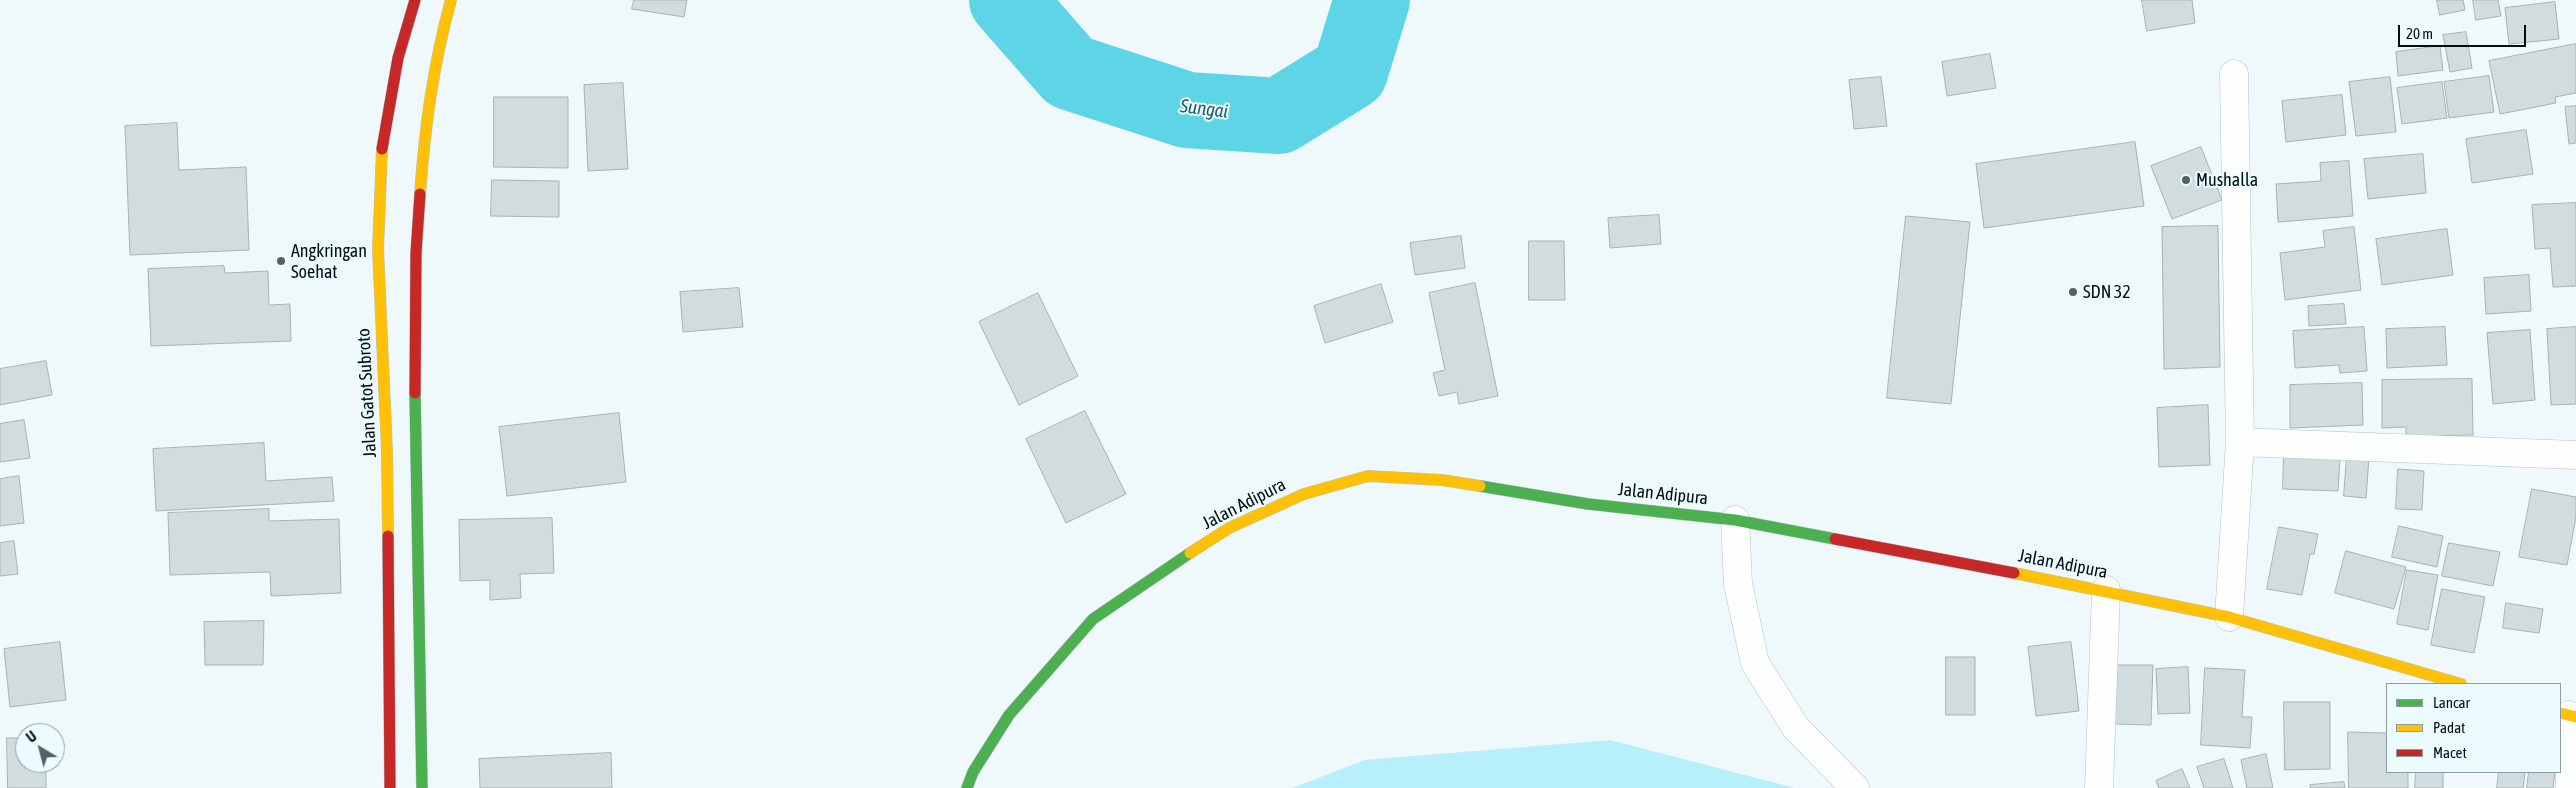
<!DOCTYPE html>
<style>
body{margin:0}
#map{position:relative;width:2576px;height:788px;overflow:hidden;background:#eff8fa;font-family:"Asap Condensed",sans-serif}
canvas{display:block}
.legend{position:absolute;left:2386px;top:683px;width:175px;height:90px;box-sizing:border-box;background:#ebfbfe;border:1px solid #8e9d9f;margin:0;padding:6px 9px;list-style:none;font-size:15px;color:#020f11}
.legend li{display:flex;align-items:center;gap:10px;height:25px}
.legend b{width:25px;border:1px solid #8e9d9f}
.north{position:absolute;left:15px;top:723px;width:50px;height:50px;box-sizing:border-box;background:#ebfbfe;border:1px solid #8e9d9f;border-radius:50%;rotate:323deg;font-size:14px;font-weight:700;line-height:20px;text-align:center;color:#020f11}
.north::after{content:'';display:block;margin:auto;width:18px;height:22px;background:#556163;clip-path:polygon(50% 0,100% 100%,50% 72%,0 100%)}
.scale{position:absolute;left:2398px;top:25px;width:128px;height:22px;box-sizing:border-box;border:2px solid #020f11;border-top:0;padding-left:6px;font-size:15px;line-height:18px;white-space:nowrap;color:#020f11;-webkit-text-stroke:4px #ebfbfe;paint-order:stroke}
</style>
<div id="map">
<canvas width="2576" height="788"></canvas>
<ul class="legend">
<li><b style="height:6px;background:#4caf50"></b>Lancar</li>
<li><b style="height:6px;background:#ffc107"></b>Padat</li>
<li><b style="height:6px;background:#c62828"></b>Macet</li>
</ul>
<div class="north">U</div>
<div class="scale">20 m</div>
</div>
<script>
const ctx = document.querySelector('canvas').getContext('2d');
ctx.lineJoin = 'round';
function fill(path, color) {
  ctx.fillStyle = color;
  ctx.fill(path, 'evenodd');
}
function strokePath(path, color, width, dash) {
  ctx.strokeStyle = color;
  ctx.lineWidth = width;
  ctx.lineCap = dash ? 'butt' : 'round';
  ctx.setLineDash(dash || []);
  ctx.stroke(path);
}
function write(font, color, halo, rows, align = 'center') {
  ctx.font = font + ' "Asap Condensed",sans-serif';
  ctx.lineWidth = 4;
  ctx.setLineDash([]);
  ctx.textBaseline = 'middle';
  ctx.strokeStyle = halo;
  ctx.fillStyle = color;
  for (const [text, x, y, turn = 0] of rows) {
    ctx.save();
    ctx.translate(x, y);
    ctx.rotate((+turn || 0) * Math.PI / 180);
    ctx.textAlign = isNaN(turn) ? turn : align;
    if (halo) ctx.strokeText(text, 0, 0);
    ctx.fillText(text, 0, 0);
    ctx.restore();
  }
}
fill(new Path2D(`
 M 1610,740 L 1795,788 L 1292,788 L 1365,760 Z`), '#b7f0fa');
strokePath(new Path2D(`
 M 1007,0 L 1070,72 L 1187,110 L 1279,116 L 1350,72 L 1372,0`), '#5dd5e6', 76);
const building = new Path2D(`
 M 634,0 L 687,0 L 684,17 L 632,9 Z
 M 2142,0 L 2192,0 L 2195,23 L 2147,31 Z
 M 2437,0 L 2463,0 L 2465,10 L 2440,15 Z
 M 2473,0 L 2498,0 L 2501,16 L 2476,20 Z
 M 2555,2 L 2559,39 L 2509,44 L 2505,8 Z
 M 2466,32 L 2472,68 L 2450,72 L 2443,35 Z
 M 2576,44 L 2576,93 L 2555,97 L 2556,103 L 2500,114 L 2489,61 Z
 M 2440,46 L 2443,70 L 2398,76 L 2396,52 Z
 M 1990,54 L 1996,88 L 1947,96 L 1942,62 Z
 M 2489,76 L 2494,112 L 2449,118 L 2444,82 Z
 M 1881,77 L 1887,126 L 1854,129 L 1849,80 Z
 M 2390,77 L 2396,132 L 2356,136 L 2349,82 Z
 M 2442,82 L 2447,118 L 2402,124 L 2397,88 Z
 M 623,83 L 628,169 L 588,171 L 584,85 Z
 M 2342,95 L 2346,135 L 2286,142 L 2282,101 Z
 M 494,97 L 568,97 L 568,168 L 494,167 Z
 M 2576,106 L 2576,143 L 2569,144 L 2565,107 Z
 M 177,123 L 179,170 L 246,167 L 249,250 L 130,255 L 125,126 Z
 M 2526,130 L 2533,174 L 2472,183 L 2466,139 Z
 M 2135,142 L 2144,206 L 1984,228 L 1976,164 Z
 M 2201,147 L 2222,200 L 2172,219 L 2151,166 Z
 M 2423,154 L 2426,193 L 2368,199 L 2364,159 Z
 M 2349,161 L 2353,216 L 2278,222 L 2276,184 L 2321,181 L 2320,163 Z
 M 492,180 L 559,181 L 559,217 L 491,216 Z
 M 2576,203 L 2576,286 L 2553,287 L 2550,248 L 2535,249 L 2532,205 Z
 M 1659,215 L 1661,244 L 1610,248 L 1608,218 Z
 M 1906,216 L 1970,222 L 1951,404 L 1887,398 Z
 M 2218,226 L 2220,367 L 2164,369 L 2162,227 Z
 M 2354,227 L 2361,290 L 2285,300 L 2280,253 L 2325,247 L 2323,231 Z
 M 2447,229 L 2453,275 L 2382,285 L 2376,239 Z
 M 1461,236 L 1465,268 L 1415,275 L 1410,243 Z
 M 1529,241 L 1564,241 L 1565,300 L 1529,300 Z
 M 224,266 L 225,273 L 268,271 L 269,305 L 290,304 L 291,341 L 151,346 L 148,269 Z
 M 2529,275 L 2531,311 L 2486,314 L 2484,278 Z
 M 1475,283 L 1498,396 L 1459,404 L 1457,392 L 1439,396 L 1433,373 L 1445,370 L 1429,293 Z
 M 1381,284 L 1393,322 L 1325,343 L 1314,306 Z
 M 739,288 L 743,327 L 683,332 L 680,292 Z
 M 1038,293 L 1078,376 L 1019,405 L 979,322 Z
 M 2344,304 L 2346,324 L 2309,326 L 2308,306 Z
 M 2364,327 L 2367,371 L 2340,373 L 2339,365 L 2295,368 L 2293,331 Z
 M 2445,327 L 2447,365 L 2387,368 L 2386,329 Z
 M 2576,327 L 2576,404 L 2551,405 L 2547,329 Z
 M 2530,330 L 2535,400 L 2493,404 L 2487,333 Z
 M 46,361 L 52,395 L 0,405 L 0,369 Z
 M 2472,379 L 2473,435 L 2406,436 L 2406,427 L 2382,428 L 2382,380 Z
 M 2362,383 L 2363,425 L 2290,428 L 2290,385 Z
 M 2208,405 L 2210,465 L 2159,467 L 2157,408 Z
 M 1085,411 L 1126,494 L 1066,523 L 1026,439 Z
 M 619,413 L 626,482 L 507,496 L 499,427 Z
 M 24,420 L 30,458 L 0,462 L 0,424 Z
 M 264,443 L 266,481 L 332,477 L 334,501 L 156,511 L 153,449 Z
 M 2284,455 L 2340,458 L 2338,491 L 2283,489 Z
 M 2347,456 L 2369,457 L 2366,498 L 2344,496 Z
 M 2398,469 L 2424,471 L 2422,510 L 2396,509 Z
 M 19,476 L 24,523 L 0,526 L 0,479 Z
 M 2532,489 L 2576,497 L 2576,517 L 2567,565 L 2519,557 Z
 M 269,509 L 269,521 L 339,519 L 341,593 L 271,596 L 270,572 L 170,575 L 168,513 Z
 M 552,518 L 554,573 L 520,574 L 521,598 L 490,600 L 490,580 L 460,581 L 459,520 Z
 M 2399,526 L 2443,536 L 2437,567 L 2392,557 Z
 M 2279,527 L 2318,534 L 2314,554 L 2310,554 L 2302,595 L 2267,589 Z
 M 14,541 L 18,574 L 0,576 L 0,543 Z
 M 2449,543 L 2500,552 L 2493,586 L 2442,576 Z
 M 2346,551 L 2406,567 L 2394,609 L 2335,593 Z
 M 2407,570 L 2438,575 L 2428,630 L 2397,624 Z
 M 2442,589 L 2485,597 L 2474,653 L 2431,645 Z
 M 2506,603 L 2543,609 L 2539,633 L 2503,628 Z
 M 264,621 L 263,665 L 205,665 L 204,622 Z
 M 60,642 L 66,700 L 10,707 L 4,649 Z
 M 2071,642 L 2079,711 L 2036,716 L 2028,647 Z
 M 1946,657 L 1975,657 L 1975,715 L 1946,715 Z
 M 2116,665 L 2153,665 L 2151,725 L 2114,724 Z
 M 2188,667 L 2190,713 L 2158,714 L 2156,669 Z
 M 2205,668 L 2245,670 L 2242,717 L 2252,717 L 2250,748 L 2201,745 Z
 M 2284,702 L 2330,702 L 2330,769 L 2285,770 Z
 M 2348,732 L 2387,733 L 2387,772 L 2408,772 L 2408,788 L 2349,788 Z
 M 7,738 L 25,738 L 25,763 L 46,763 L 46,788 L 8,788 Z
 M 611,753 L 612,788 L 480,788 L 479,759 Z
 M 2266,754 L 2273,788 L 2247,788 L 2241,760 Z
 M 2224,759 L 2233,788 L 2204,788 L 2197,767 Z
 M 2182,769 L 2190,788 L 2159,788 L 2156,781 Z
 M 2416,772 L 2443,772 L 2443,788 L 2415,788 Z
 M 2499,772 L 2525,772 L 2523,788 L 2497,788 Z
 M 2529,772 L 2555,772 L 2553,788 L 2527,788 Z
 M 2344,782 L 2345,788 L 2310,788 L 2310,785 Z`);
fill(building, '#d1dcde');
strokePath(building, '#a7b2b4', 1);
const street = new Path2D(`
 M 2240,442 L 2576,455
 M 1735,520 L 1738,584 L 1755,663 L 1796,728 L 1855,788
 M 2229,617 L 2240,442 L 2234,74
 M 2569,715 L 2570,788
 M 2099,788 L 2106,590`);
const fast = new Path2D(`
 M 415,393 L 422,788
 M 1480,486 L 1588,504 L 1735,520 L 1835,539
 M 967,788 L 973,772 L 1009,715 L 1093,619 L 1190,553`);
const slow = new Path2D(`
 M 382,149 L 378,249 L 387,452 L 388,536
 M 420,194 C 425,126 433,66 451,0
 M 1190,553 L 1229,528 L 1304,494 L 1368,476 L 1442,480 L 1480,486
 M 2014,573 L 2229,617 L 2461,684
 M 2560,713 L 2576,717`);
const jam = new Path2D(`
 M 382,149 L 398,58 L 415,0
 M 415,393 L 416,253 L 420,194
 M 388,536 L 390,788
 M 1835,539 L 2014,573`);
strokePath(street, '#b7c3c5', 29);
strokePath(fast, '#b7c3c5', 12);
strokePath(slow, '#b7c3c5', 12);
strokePath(jam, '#b7c3c5', 12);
strokePath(street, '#fdfefe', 28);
strokePath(fast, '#4caf50', 11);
strokePath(slow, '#ffc107', 11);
strokePath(jam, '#c62828', 11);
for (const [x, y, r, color] of [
 [2186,180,5,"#556163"],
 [281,261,5,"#556163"],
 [2073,292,5,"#556163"]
]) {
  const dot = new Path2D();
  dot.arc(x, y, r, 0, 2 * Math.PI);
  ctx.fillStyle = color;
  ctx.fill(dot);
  strokePath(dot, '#ebfbfe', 2);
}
write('18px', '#020f11', '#ebfbfe', [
 ["Mushalla",2196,180],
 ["Angkringan",291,251],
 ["Soehat",291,272],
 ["SDN 32",2083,292]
], 'left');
write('18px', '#020f11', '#ebfbfe', [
 ["Jalan Gatot Subroto",367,393,-93],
 ["Jalan Adipura",1663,494,6],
 ["Jalan Adipura",1244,504,-27],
 ["Jalan Adipura",2063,564,11]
]);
write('italic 19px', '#215d66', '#ebfbfe', [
 ["Sungai",1204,109,7]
]);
</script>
